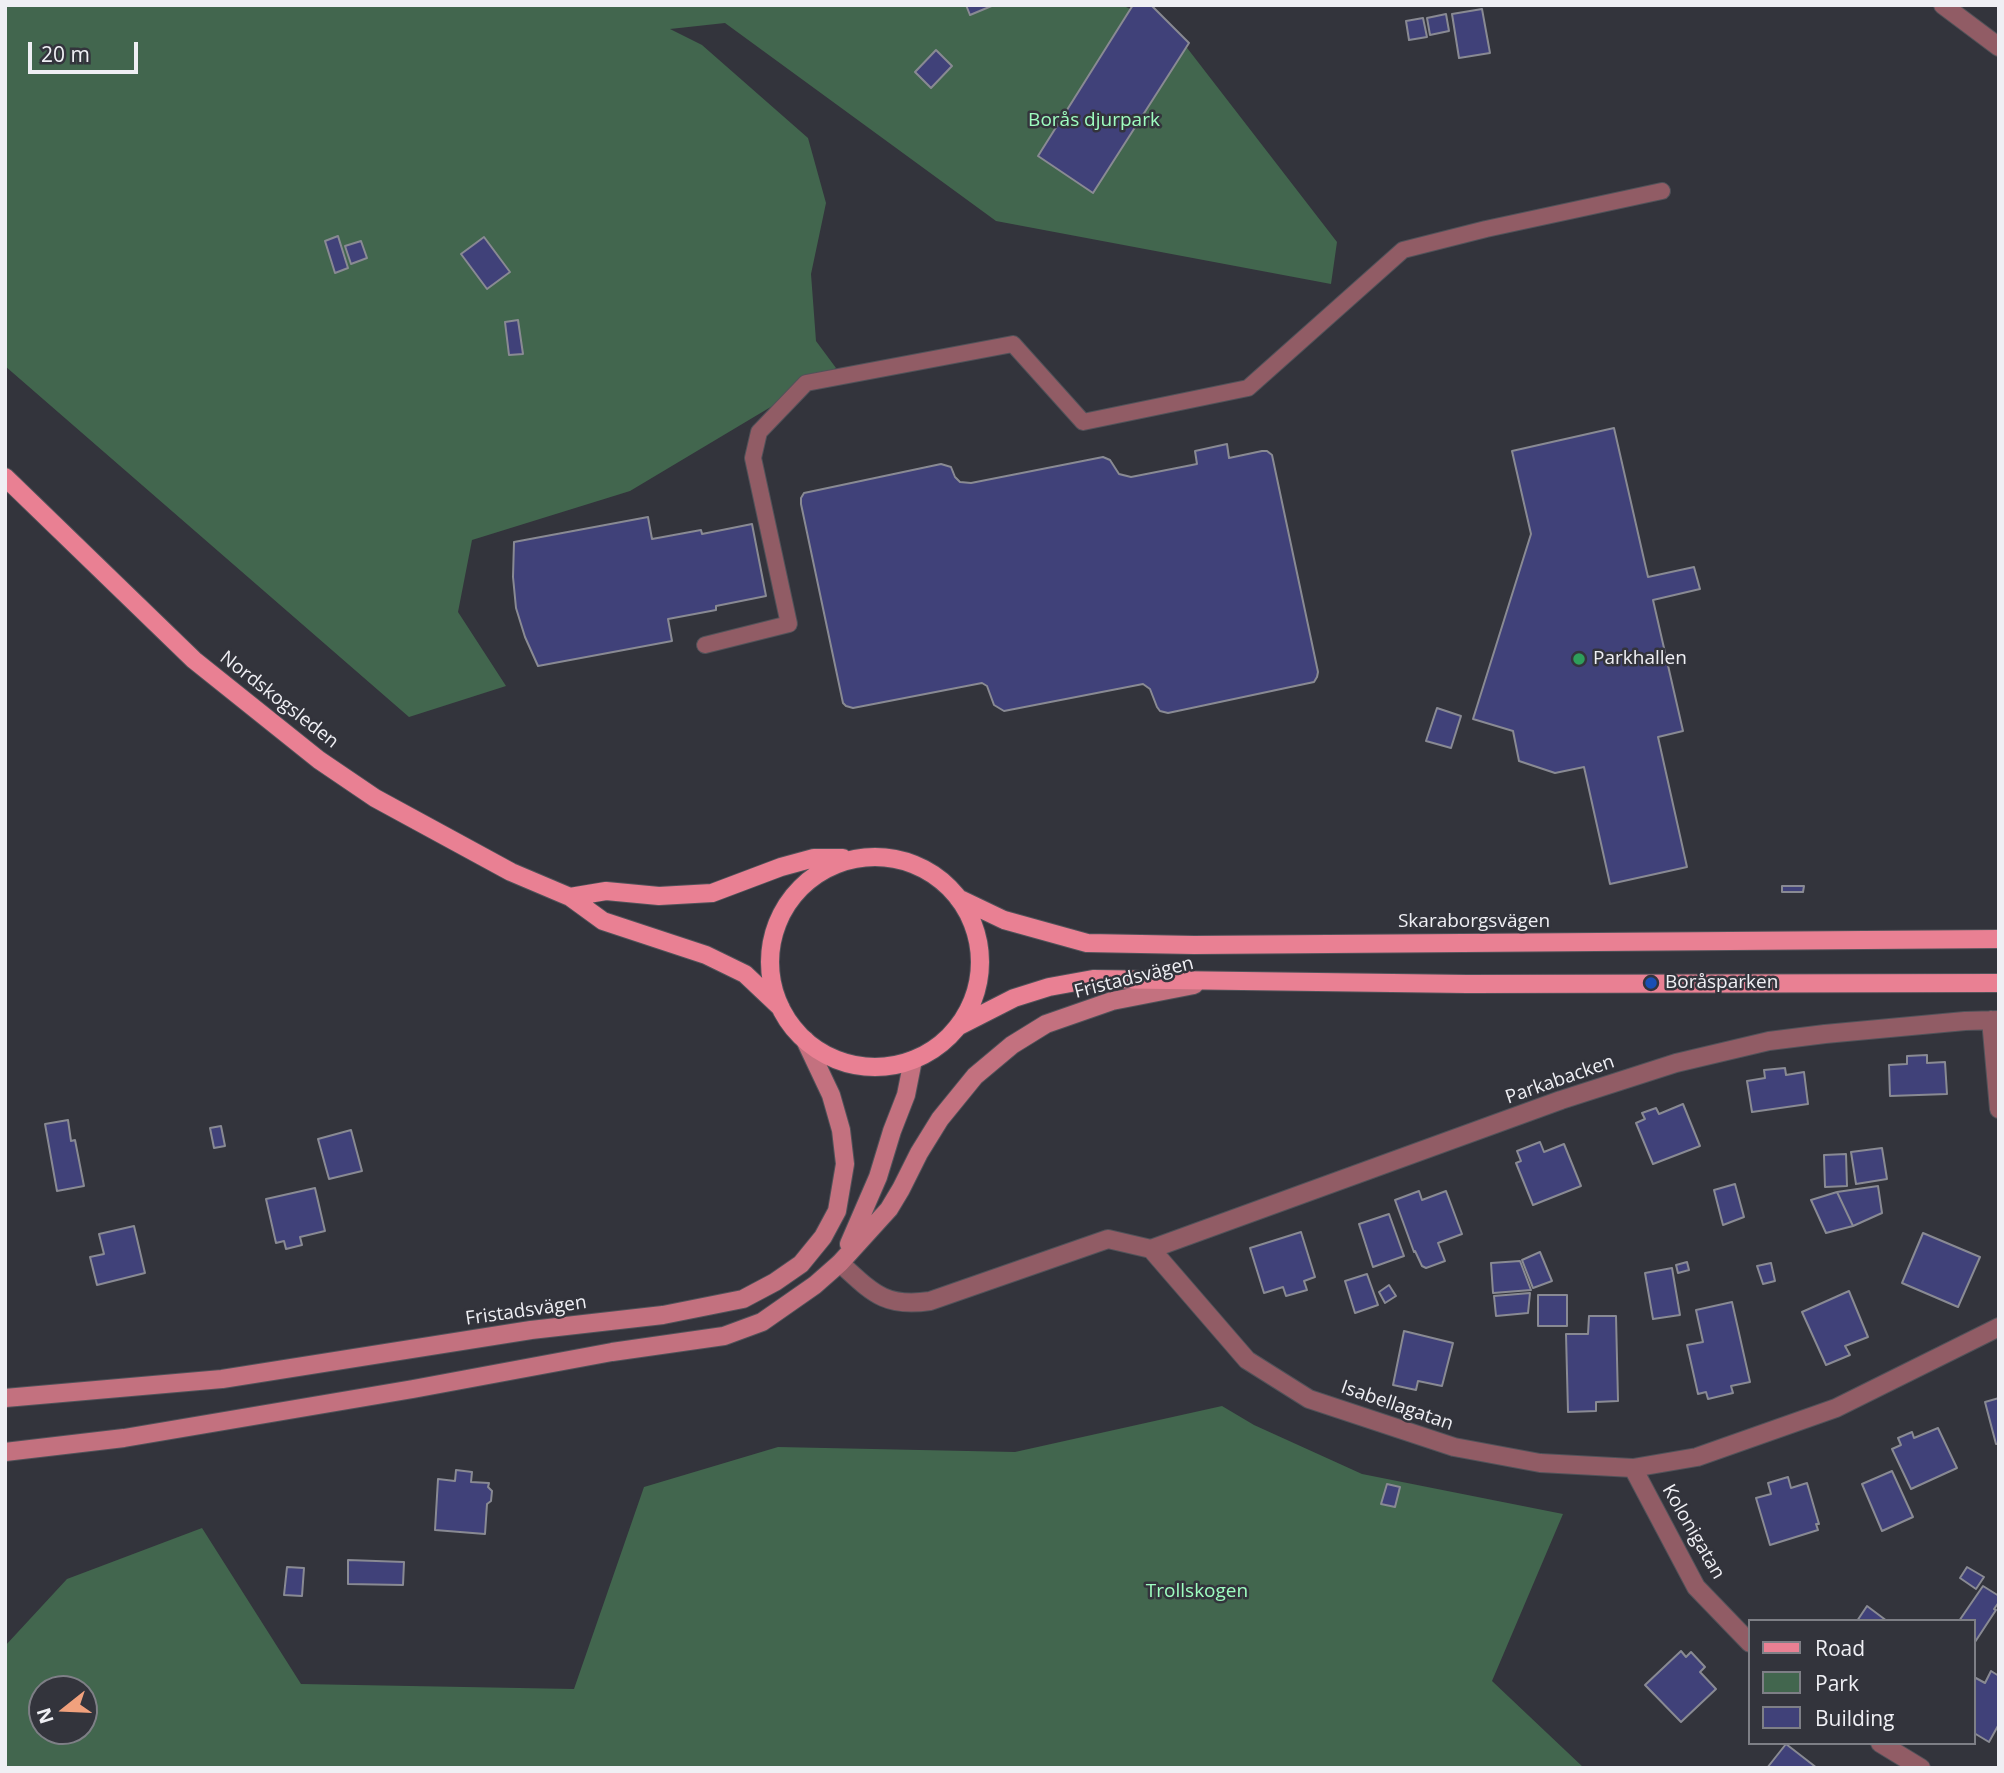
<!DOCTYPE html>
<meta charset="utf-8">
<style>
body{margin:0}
#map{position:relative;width:2004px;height:1773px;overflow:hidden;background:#33343c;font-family:"Open Sans",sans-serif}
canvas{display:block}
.frame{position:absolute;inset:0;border:7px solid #efeff4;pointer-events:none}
.legend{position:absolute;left:1748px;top:1619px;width:228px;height:126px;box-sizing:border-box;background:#33343c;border:2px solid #7e7f86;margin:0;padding:9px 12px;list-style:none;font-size:21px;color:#efeff4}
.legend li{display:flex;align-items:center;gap:14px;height:35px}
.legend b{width:35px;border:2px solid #7e7f86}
.north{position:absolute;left:28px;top:1675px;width:70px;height:70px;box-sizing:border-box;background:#33343c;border:2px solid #7e7f86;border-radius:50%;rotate:252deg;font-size:19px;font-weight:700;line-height:28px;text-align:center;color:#efeff4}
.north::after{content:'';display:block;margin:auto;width:24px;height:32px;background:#f1a17d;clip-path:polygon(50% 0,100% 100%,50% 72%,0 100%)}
.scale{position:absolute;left:28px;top:42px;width:110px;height:32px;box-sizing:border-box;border:4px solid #efeff4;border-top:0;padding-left:9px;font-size:21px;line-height:24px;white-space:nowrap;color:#efeff4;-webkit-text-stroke:5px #33343c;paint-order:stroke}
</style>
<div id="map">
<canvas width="2004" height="1773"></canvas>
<div class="frame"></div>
<ul class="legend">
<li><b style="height:9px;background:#e98093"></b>Road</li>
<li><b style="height:19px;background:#42664e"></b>Park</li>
<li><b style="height:19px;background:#404179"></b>Building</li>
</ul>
<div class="north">N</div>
<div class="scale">20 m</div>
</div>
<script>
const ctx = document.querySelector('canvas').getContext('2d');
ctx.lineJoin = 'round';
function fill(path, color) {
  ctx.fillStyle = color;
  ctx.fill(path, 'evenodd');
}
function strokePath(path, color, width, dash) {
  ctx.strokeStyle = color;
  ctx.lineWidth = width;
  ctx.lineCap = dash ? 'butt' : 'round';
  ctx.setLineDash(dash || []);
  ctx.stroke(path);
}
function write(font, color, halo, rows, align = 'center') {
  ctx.font = font + ' "Open Sans",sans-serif';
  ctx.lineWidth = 5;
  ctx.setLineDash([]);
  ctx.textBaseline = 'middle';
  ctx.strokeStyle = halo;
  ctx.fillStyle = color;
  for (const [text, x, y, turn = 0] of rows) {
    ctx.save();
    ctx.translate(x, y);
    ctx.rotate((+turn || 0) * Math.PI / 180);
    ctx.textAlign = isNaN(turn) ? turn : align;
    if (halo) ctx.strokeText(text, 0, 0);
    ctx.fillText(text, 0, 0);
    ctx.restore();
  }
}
fill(new Path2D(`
 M 5,5 L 1122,5 L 1174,31 L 1337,242 L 1331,284 L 996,221 L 725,23 L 670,29 L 702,45 L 808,138 L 826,203 L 811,274 L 816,341 L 836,368 L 630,491 L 472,540 L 458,612 L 506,686 L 409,717 L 5,366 Z
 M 1222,1406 L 1254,1425 L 1362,1474 L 1563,1514 L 1492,1681 L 1584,1768 L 5,1768 L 5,1646 L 67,1579 L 202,1528 L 301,1684 L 574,1689 L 644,1487 L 778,1447 L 1015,1452 ZM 42,1689 L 84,1689 L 84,1731 L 42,1731 Z`), '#42664e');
const building = new Path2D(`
 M 966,5 L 994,5 L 970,15 Z
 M 1133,5 L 1151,5 L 1189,43 L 1093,193 L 1038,156 Z
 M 1482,9 L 1490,53 L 1459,58 L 1452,14 Z
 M 1446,14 L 1449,31 L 1430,35 L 1427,18 Z
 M 1423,18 L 1427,37 L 1409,40 L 1406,21 Z
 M 936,50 L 952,66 L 931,88 L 915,72 Z
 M 338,236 L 348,268 L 335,273 L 325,241 Z
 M 484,237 L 510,272 L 487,289 L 461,254 Z
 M 361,241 L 367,258 L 351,264 L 345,246 Z
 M 518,320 L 523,354 L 509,355 L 505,322 Z
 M 1614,428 L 1648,577 L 1694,567 L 1700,589 L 1653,600 L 1683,731 L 1658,737 L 1687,867 L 1610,884 L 1584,767 L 1555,773 L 1519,761 L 1513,731 L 1473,719 L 1531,534 L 1512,451 Z
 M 1227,444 L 1229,458 L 1262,451 L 1267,451 L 1272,455 L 1318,672 L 1317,677 L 1314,682 L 1168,713 L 1160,711 L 1157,707 L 1150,689 L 1143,684 L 1004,711 L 994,705 L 987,686 L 982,683 L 853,708 L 846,706 L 843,703 L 801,504 L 801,498 L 804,493 L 941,464 L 951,467 L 955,477 L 960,482 L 971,483 L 1103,457 L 1110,460 L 1119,474 L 1131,477 L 1197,464 L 1195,451 Z
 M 648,517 L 652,539 L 701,530 L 702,534 L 752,524 L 766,596 L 716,606 L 716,610 L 668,619 L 672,641 L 538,666 L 525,637 L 516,608 L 513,577 L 514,542 Z
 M 1437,708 L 1461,716 L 1451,748 L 1426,741 Z
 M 1782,886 L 1804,886 L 1803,892 L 1782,892 Z
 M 1927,1055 L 1927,1063 L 1945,1062 L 1947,1094 L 1890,1096 L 1889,1065 L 1907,1064 L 1907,1056 Z
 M 1785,1068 L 1786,1075 L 1804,1072 L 1808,1104 L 1752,1112 L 1747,1081 L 1765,1078 L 1764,1070 Z
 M 1683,1104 L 1700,1146 L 1653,1164 L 1636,1123 L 1645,1119 L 1642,1113 L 1656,1108 L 1659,1114 Z
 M 68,1120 L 71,1141 L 75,1140 L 84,1186 L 57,1191 L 45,1124 Z
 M 221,1126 L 225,1146 L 214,1148 L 210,1128 Z
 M 351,1130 L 362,1171 L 329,1179 L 318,1139 Z
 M 1540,1142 L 1544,1152 L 1564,1144 L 1581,1186 L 1533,1205 L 1516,1163 L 1521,1161 L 1517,1151 Z
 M 1882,1148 L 1887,1179 L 1856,1184 L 1851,1152 Z
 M 1846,1154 L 1847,1186 L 1825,1187 L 1824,1155 Z
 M 1735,1184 L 1744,1217 L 1723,1225 L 1714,1190 Z
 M 1878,1186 L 1882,1213 L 1853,1226 L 1837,1192 Z
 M 315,1188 L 325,1231 L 300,1237 L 302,1245 L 286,1249 L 284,1241 L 276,1243 L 266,1199 Z
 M 1419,1191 L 1422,1200 L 1446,1191 L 1462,1234 L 1438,1243 L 1445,1261 L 1426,1268 L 1422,1266 L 1415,1251 L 1414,1252 L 1395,1200 Z
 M 1837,1192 L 1853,1226 L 1826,1233 L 1811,1200 Z
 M 1389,1214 L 1404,1256 L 1373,1267 L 1359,1224 Z
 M 134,1226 L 145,1273 L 97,1285 L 90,1257 L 104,1254 L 99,1234 Z
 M 1301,1232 L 1315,1277 L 1304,1281 L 1307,1290 L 1286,1296 L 1283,1287 L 1264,1293 L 1250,1248 Z
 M 1923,1233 L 1980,1257 L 1958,1307 L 1902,1283 Z
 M 1540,1252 L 1552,1281 L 1533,1288 L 1522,1260 Z
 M 1520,1261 L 1531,1290 L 1493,1293 L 1491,1263 Z
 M 1687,1262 L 1689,1270 L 1678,1273 L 1676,1265 Z
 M 1771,1263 L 1775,1281 L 1763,1284 L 1757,1266 Z
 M 1672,1268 L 1680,1315 L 1653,1319 L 1645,1273 Z
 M 1367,1274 L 1378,1305 L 1355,1313 L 1345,1281 Z
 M 1389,1285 L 1396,1296 L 1385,1303 L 1379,1292 Z
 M 1849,1291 L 1868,1337 L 1845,1346 L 1850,1355 L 1826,1365 L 1802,1312 Z
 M 1530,1293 L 1528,1313 L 1496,1316 L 1494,1296 Z
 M 1538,1295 L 1567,1295 L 1567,1326 L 1538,1326 Z
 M 1732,1302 L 1750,1382 L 1731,1386 L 1733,1393 L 1708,1399 L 1706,1392 L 1698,1394 L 1687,1345 L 1703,1342 L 1696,1310 Z
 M 1589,1316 L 1616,1316 L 1618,1401 L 1596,1402 L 1596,1411 L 1568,1412 L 1566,1334 L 1588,1334 Z
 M 1404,1331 L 1453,1343 L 1442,1386 L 1418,1381 L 1416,1390 L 1393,1385 Z
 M 1999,1398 L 1999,1444 L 1996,1444 L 1985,1402 Z
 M 1938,1428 L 1957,1468 L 1911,1489 L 1892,1449 L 1901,1445 L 1898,1438 L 1912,1432 L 1914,1438 Z
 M 456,1470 L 472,1472 L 471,1482 L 489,1483 L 488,1487 L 492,1491 L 491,1501 L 487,1504 L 485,1534 L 435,1530 L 438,1479 L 455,1481 Z
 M 1892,1471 L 1913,1517 L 1882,1531 L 1862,1484 Z
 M 1788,1477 L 1791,1488 L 1807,1483 L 1819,1524 L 1816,1524 L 1818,1530 L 1770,1545 L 1756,1498 L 1771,1494 L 1768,1483 Z
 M 1387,1484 L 1400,1487 L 1395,1507 L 1381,1504 Z
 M 348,1560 L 404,1562 L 403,1585 L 348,1584 Z
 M 287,1567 L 304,1568 L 302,1596 L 284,1595 Z
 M 1967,1567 L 1984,1577 L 1976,1589 L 1960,1578 Z
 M 1983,1586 L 1999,1596 L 1999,1602 L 1994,1609 L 1996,1610 L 1975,1642 L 1974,1621 L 1959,1621 Z
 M 1867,1606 L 1887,1621 L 1857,1621 Z
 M 1681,1651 L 1686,1657 L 1691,1652 L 1705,1667 L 1700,1672 L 1716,1689 L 1681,1722 L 1645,1685 Z
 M 1991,1671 L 1999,1676 L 1999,1724 L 1989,1742 L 1974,1733 L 1974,1677 L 1985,1683 Z
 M 1786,1744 L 1817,1768 L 1767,1768 Z`);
fill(building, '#404179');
strokePath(building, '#898a93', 2);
const lane = new Path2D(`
 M 705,645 L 789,624 L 753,458 L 759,432 L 806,383 L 1013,344 L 1083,422 L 1248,388 L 1403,250 L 1486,229 L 1662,191`);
const street = new Path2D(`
 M 1943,5 L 1999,47
 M 1991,1020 L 1999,1109
 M 1151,1249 L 1561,1100 L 1676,1063 L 1769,1041 L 1825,1034 L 1965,1021 L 1999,1020
 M 840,1263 C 872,1292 884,1308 930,1301 L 1108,1239 L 1151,1249 L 1247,1360 L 1309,1399 L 1454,1447 L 1540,1463 L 1633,1468 L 1697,1457 L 1836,1408 L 1999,1327
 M 1633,1468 L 1696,1587 L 1750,1643
 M 1880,1743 L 1921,1768`);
const secondary = new Path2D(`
 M 849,1244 L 878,1177 L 892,1131 L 906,1095 L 913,1060
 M 5,1398 L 222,1379 L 531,1330 L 663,1315 L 743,1299 L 775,1282 L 801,1264 L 823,1237 L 837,1211 L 845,1164 L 841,1130 L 831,1095 L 805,1040
 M 5,1452 L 124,1438 L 413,1389 L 612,1352 L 724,1336 L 762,1322 L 815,1285 L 840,1263 L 889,1209 L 901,1189 L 919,1153 L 940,1119 L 975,1076 L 1012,1045 L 1046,1024 L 1112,1001 L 1194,985`);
const primary = new Path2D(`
 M 5,477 L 194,660 L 319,760 L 375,798 L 511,872 L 570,897 L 603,921 L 706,955 L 745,974 L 781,1008
 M770 962a105 105 0 1 1 210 0a105 105 0 1 1-210 0Z
 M 570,897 L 606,891 L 659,896 L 712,893 L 781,867 L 814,858 L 843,858
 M 958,898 L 1004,920 L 1087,943 L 1194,945 L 1999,939
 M 959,1026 L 1014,998 L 1049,987 L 1093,979 L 1467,984 L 1999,983`);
strokePath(lane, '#515259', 18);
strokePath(street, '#515259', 20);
strokePath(secondary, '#515259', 20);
strokePath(primary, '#515259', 20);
strokePath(lane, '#915c65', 16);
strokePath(street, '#915c65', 18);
strokePath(secondary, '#c3717f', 18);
strokePath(primary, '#e98093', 18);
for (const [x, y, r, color] of [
 [1579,659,7,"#2e9e5b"],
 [1651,983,7,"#1a4fb4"]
]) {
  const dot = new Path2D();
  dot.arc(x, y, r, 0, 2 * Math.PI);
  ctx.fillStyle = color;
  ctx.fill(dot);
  strokePath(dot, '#33343c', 2.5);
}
write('19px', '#9efdc0', '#33343c', [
 ["Borås djurpark",1094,121],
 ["Trollskogen",1197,1592]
]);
write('19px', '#efeff4', '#33343c', [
 ["Parkhallen",1593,659],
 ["Boråsparken",1665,983]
], 'left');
write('19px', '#efeff4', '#33343c', [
 ["Nordskogsleden",279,700,38],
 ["Skaraborgsvägen",1474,922],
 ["Fristadsvägen",1134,978,-14],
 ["Parkabacken",1560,1080,-19],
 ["Fristadsvägen",526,1311,-8],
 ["Isabellagatan",1397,1406,19],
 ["Kolonigatan",1693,1532,60]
]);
</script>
